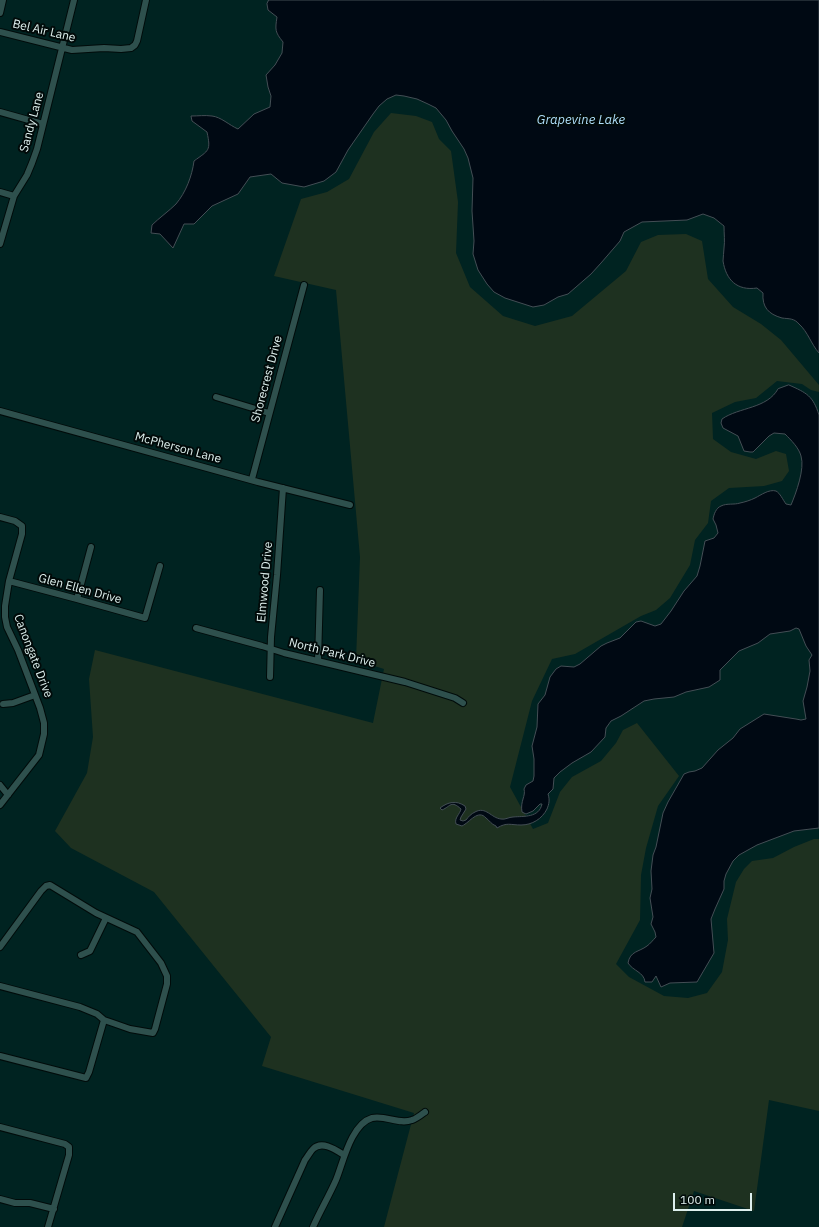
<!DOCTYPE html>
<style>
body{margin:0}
#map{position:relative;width:819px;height:1227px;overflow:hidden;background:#002321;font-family:"IBM Plex Sans",sans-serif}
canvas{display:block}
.scale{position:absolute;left:673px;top:1193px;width:79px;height:18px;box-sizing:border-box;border:2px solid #def0ee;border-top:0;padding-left:5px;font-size:12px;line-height:14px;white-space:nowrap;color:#def0ee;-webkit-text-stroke:3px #010a09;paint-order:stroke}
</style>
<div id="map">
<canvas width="819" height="1227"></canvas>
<div class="scale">100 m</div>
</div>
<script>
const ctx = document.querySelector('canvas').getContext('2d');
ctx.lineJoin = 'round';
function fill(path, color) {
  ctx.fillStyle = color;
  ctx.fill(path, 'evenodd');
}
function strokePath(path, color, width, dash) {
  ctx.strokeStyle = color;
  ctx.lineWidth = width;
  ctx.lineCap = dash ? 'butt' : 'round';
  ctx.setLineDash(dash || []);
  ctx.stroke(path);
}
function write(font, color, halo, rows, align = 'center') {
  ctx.font = font + ' "IBM Plex Sans",sans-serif';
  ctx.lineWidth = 4;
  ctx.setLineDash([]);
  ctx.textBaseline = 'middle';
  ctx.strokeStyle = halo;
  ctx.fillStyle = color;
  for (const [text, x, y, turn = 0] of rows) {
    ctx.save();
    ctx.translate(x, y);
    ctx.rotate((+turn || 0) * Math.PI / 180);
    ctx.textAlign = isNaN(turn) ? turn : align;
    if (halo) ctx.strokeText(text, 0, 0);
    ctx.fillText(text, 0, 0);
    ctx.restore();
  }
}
fill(new Path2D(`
 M 391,113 L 416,116 L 432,122 L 439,139 L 451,151 L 458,202 L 456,253 L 470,287 L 503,316 L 535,326 L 572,316 L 626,271 L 641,242 L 658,235 L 686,234 L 702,241 L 708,279 L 733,307 L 761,324 L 781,340 L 819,385 L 819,392 L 811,390 L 802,384 L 777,381 L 756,398 L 735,402 L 712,413 L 713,439 L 731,452 L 756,459 L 776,451 L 786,454 L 789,471 L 782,481 L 764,486 L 729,488 L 711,501 L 708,523 L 695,540 L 690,565 L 670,598 L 656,610 L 641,616 L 575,654 L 552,659 L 532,701 L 510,787 L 533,829 L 548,823 L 560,792 L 572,777 L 601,761 L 616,743 L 623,730 L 637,723 L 679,776 L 658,806 L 646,848 L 641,875 L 640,920 L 616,964 L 629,977 L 664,996 L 688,998 L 707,993 L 722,972 L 728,940 L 727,919 L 736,882 L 744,869 L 752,861 L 773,858 L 794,847 L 814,839 L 819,839 L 819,1111 L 769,1100 L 754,1211 L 694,1191 L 682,1227 L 384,1227 L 414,1113 L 262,1066 L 271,1037 L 154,892 L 71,848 L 55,831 L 87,773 L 93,737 L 89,679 L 95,650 L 373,723 L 384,669 L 356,660 L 360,557 L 336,290 L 274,276 L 301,199 L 327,192 L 349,179 L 374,132 Z`), '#1e3120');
const water = new Path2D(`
 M 269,0 L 819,0 L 819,353 C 811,344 808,332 799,324 C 794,318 789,319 782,318 C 768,314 762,307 763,293 L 757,288 C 737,291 726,280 723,261 C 723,257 724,252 724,248 C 725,241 724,234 724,226 L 714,218 L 703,214 L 687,220 L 642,222 L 624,232 L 620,241 L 601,263 L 591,274 L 568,294 L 558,297 L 544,305 L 533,307 L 505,298 L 494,292 L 487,284 L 478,270 L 473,254 L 474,241 L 472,211 L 473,178 L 468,158 L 464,149 L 452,131 L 446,120 L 436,108 L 428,104 L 417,99 L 404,96 L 396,95 L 387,99 L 379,106 L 373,114 L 348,150 L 336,172 L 324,181 L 304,187 L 282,183 L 271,174 L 250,177 L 238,194 L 212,206 L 194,224 L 184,224 L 173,248 L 160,234 L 151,233 L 152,225 C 159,218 169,211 176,204 C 186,192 192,176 194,161 C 209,150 211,151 207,132 L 192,121 L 191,116 C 198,116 205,115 212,116 C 221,117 229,125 238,129 L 254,114 L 270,107 L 271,96 L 268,87 L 266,75 L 275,65 L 282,53 L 283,42 C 275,32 275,30 277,17 L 268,10 L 267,4 Z
 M 789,385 C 807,393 813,396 819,415 L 819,828 L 794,831 L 757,845 L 739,855 L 733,861 L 726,874 L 724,881 L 724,889 L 715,909 L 711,919 L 714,953 L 697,982 L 670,983 L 661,987 L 656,976 L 652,982 L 645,982 C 644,972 633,971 628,963 C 630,951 639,952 647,946 C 650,944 653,940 656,937 L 655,932 L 651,924 L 653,917 L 650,898 L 652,889 L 651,871 L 653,855 L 656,847 L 663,813 L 668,802 L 684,774 L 689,772 L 695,771 L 702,768 L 718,750 L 733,738 L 740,729 L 764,714 L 796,719 L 801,720 L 806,719 L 803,701 L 807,687 L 810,671 L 809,660 L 812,655 L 806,646 L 799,629 L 796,628 L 790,631 L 770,634 L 758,643 L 739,651 L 720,670 L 720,680 L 709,687 L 686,692 L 674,697 L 654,699 L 644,701 L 621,716 L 611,721 L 606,728 L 605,737 L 591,752 L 572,763 L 560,772 L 554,778 L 553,789 L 548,794 C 550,800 549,804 547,809 C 542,819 532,825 521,825 C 510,825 507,822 497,828 L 496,826 C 491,824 490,821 486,818 C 478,809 470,822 462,826 L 456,824 C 454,818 460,814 461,809 C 451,800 451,806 442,810 L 440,808 C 448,802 456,800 465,806 L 466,809 L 461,817 L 460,820 L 463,821 L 466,820 C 469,816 471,814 475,812 C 486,806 491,818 501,819 C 505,820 509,817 513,817 C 524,816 539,818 542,804 L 540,804 L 533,811 L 526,814 L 522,812 C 520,801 526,796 524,789 L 526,785 L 533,781 L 534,776 L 534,759 L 532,746 L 537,727 L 538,704 L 545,695 L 550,677 L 556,669 L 561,666 L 574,667 L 580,664 L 601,646 L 607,643 L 620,638 L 636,622 L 641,621 L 655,626 L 661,624 L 671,611 L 684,591 L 697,576 L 700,566 L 705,541 L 714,538 L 718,533 L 716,525 L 713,519 C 714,514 716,508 721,506 C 727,503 734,505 740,503 C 745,502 751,500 755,498 C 761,495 769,489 776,491 C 780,493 783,500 786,504 L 791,505 C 796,493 805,469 801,456 C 799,448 791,440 785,434 L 774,433 L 769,436 L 753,452 L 750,452 L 744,451 L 738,436 L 723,428 L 721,423 L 722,419 C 739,407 767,409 778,389 Z`);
fill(water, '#000913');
strokePath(water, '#434e55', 1);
const street = new Path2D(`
 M 0,13 L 3,0
 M 0,32 L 72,50 L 104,48 L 121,49 L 131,48 L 135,45 L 137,41 L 146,0
 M 0,112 L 43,124
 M 0,192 L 14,196
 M 0,244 L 14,196 L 27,175 L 32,163 L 37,149 L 74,0
 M 216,397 L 269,413
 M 0,411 L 258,482 L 350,505
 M 252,479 C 269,415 286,350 304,285
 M 0,517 L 15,521 L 22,526 L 22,534 L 9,581 L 5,606 L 5,617 L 7,627 L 18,650 L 40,708 L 44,723 L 44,734 L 39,755 L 0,805
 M 9,581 L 77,599 L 145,618 L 160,566
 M 77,599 L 91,547
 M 196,628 L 262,646 L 284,653 L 405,682 L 455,698 L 463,703
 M 318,661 L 320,590
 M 270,677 L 271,637 L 277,575 L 283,488
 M 3,704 L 13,703 L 35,695
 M 0,785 L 8,795
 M 0,947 L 41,891 L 46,886 L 50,885 L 96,913 L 137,932 L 161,963 L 167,976 L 167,984 L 155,1029 L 153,1033 L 130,1029 L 110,1022 L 104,1020 L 97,1014 L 80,1007 L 0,986
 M 81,955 L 90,951 L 106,918
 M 0,1056 L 86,1078 L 89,1072 L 104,1020
 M 0,1127 L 65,1144 L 69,1147 L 69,1155 L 48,1227
 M 0,1199 L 15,1203 L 30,1203 L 54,1209
 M 275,1227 L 305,1160 C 308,1156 310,1152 313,1149 C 322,1140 336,1150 344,1155
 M 313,1227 C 320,1211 329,1196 336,1180 C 343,1163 351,1124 372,1118 C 386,1115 399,1125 412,1120 C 416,1119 421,1115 425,1112`);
strokePath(street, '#000b0a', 8);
strokePath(street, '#2e504d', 6);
write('12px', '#def0ee', '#010a09', [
 ["Bel Air Lane",44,31,13],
 ["Sandy Lane",32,122,-75],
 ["Shorecrest Drive",267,379,-75],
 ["McPherson Lane",178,448,15],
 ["Elmwood Drive",265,582,-85],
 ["Glen Ellen Drive",80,589,15],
 ["North Park Drive",332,653,14],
 ["Canongate Drive",33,656,69]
]);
write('italic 13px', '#adddf8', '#010a09', [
 ["Grapevine Lake",581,120]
]);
</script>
